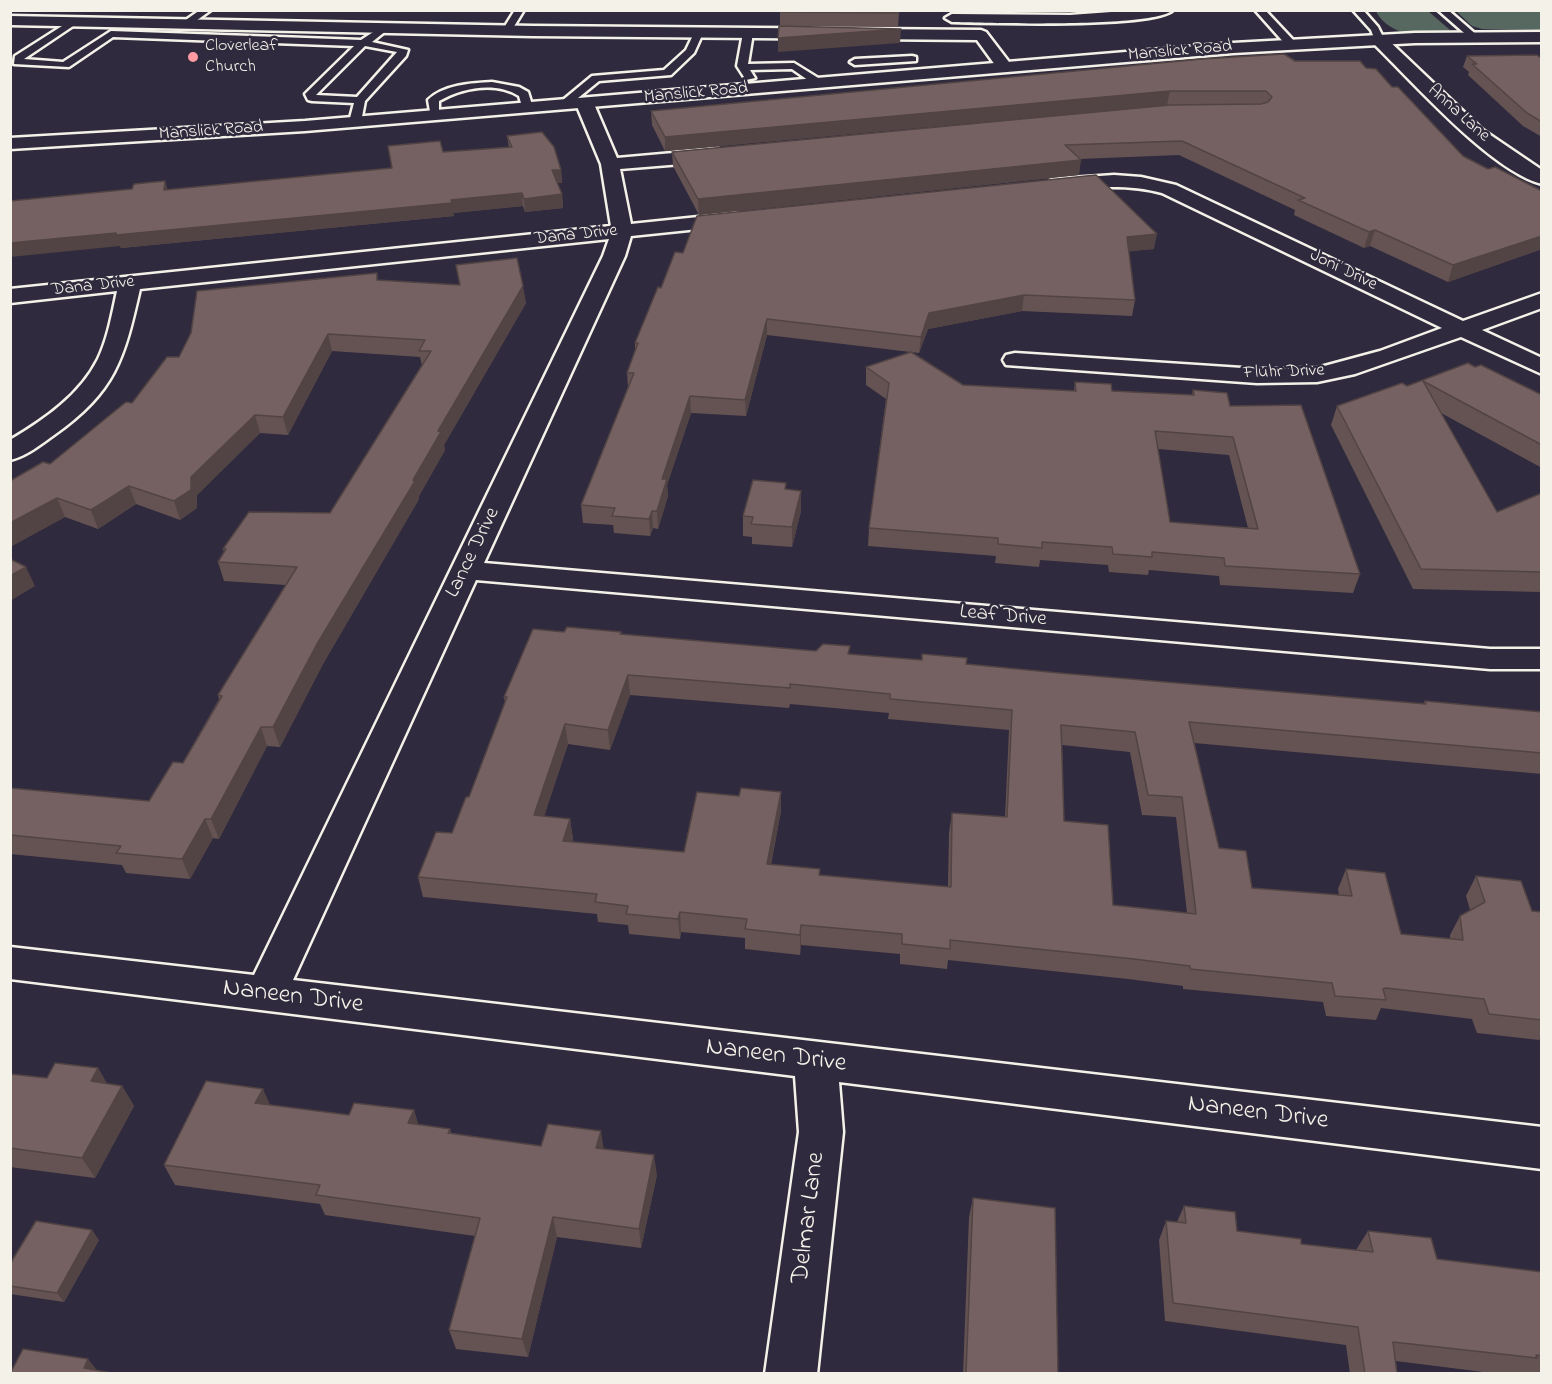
<!DOCTYPE html>
<style>
body{margin:0}
#map{position:relative;width:1552px;height:1384px;overflow:hidden;background:#2f2a3d;font-family:"Indie Flower",sans-serif}
canvas{display:block}
.frame{position:absolute;inset:0;border:12px solid #f4f1e8;pointer-events:none}
</style>
<div id="map">
<canvas width="1552" height="1384"></canvas>
<div class="frame"></div>
</div>
<script>
const ctx = document.querySelector('canvas').getContext('2d');
ctx.lineJoin = 'round';
function fill(path, color) {
  ctx.fillStyle = color;
  ctx.fill(path, 'evenodd');
}
function strokePath(path, color, width, dash) {
  ctx.strokeStyle = color;
  ctx.lineWidth = width;
  ctx.lineCap = dash ? 'butt' : 'round';
  ctx.setLineDash(dash || []);
  ctx.stroke(path);
}
function write(font, color, halo, rows, align = 'center') {
  ctx.font = font + ' "Indie Flower",sans-serif';
  ctx.lineWidth = 5;
  ctx.setLineDash([]);
  ctx.textBaseline = 'middle';
  ctx.strokeStyle = halo;
  ctx.fillStyle = color;
  for (const [text, x, y, turn = 0] of rows) {
    ctx.save();
    ctx.translate(x, y);
    ctx.rotate((+turn || 0) * Math.PI / 180);
    ctx.textAlign = isNaN(turn) ? turn : align;
    if (halo) ctx.strokeText(text, 0, 0);
    ctx.fillText(text, 0, 0);
    ctx.restore();
  }
}
fill(new Path2D(`
 M 1376,11 L 1428,11 L 1450,30 C 1428,42 1387,35 1376,11 Z
 M 1456,11 L 1541,11 L 1541,30 L 1482,29 L 1472,26 Z`), '#576860');
const service = new Path2D(`
 M 200,10 L 211,10 L 189,26 L 183,26 L 183,22 Z
 M 515,10 L 524,10 L 510,33 L 504,33 L 502,31 Z
 M 1255,10 L 1265,10 L 1295,42 L 1295,46 L 1287,46 Z
 M 1353,10 L 1363,10 L 1378,27 L 1385,41 L 1384,43 L 1376,43 L 1371,30 Z
 M 1438,10 L 1448,10 L 1479,37 L 1471,39 Z
 M 73,19 L 78,22 L 76,24 L 24,59 L 63,62 L 111,31 L 361,40 L 384,25 L 389,28 L 387,30 L 372,42 L 408,50 L 406,56 L 365,101 L 361,122 L 355,125 L 349,122 L 354,103 L 312,101 L 308,100 L 305,94 L 354,46 L 113,37 L 69,67 L 14,64 L 15,56 ZM 365,46 L 397,52 L 357,97 L 316,95 Z
 M 748,30 L 753,33 L 748,64 L 794,63 L 823,81 L 823,85 L 815,85 L 792,69 L 750,70 L 755,78 L 746,80 L 737,66 L 743,33 Z
 M 695,31 L 703,33 L 694,53 L 671,75 L 599,81 L 567,107 L 563,108 L 557,105 L 592,76 L 664,70 L 686,50 Z
 M 912,56 L 916,57 L 916,61 L 855,65 L 850,62 L 855,59 Z
 M 492,82 L 519,87 L 528,92 L 533,108 L 531,110 L 523,110 L 519,96 C 495,81 462,88 439,101 L 439,117 L 431,117 L 428,100 C 443,85 471,83 492,82 Z`);
const minor = new Path2D(`
 M 1139,10 L 1173,10 C 1155,28 986,23 952,22 L 945,18 L 952,14 L 1070,15 Z
 M 10,16 L 533,26 L 981,30 L 986,32 L 1012,66 L 1010,69 L 998,69 L 977,40 L 533,36 L 10,25 Z
 M 1380,36 L 1386,38 L 1483,130 L 1542,170 L 1542,184 C 1491,171 1413,82 1374,44 L 1372,41 L 1374,38 Z
 M 585,99 L 591,100 L 594,104 L 617,158 L 718,149 L 725,151 L 727,155 L 725,159 L 718,161 L 620,169 L 631,224 L 737,213 L 744,215 L 747,219 L 744,223 L 737,225 L 631,236 L 625,256 L 484,563 L 1490,649 L 1542,649 L 1542,669 L 1490,669 L 476,580 L 293,980 L 1542,1127 L 1542,1169 L 839,1082 L 843,1132 L 817,1374 L 765,1374 L 799,1132 L 795,1076 L 10,979 L 10,947 L 254,975 L 603,256 L 609,239 L 140,289 C 124,359 116,391 54,435 C 41,444 27,456 10,460 L 10,440 C 44,420 80,395 98,359 C 108,338 112,314 117,291 L 10,303 L 10,289 L 611,226 L 601,164 L 576,104 L 579,100 Z
 M 1114,175 L 1141,177 L 1176,185 L 1463,321 L 1542,293 L 1542,308 L 1482,330 L 1542,358 L 1542,374 L 1461,337 L 1355,374 L 1317,382 L 1257,383 L 1006,365 L 1003,360 L 1006,355 L 1015,353 L 1257,369 L 1317,368 L 1380,351 L 1442,328 L 1162,193 C 1128,184 1092,187 1057,191 L 1050,189 L 1047,185 L 1050,181 L 1057,179 Z`);
const secondary = new Path2D(`
 M 1542,32 L 1542,42 L 1415,43 L 1233,53 L 305,131 L 10,149 L 10,138 L 305,121 L 1233,43 L 1415,33 Z`);
strokePath(service, '#f4f1e8', 5);
strokePath(minor, '#f4f1e8', 5);
strokePath(secondary, '#f4f1e8', 5);
fill(service, '#2f2a3d');
fill(minor, '#2f2a3d');
fill(secondary, '#2f2a3d');
fill(new Path2D(`
 M 780,10 L 899,13 L 898,27 L 780,26 Z
 M 1467,56 L 1542,59 L 1542,137 L 1523,126 L 1468,75 L 1469,72 L 1463,67 Z
 M 1295,61 L 1366,68 L 1392,87 L 1463,156 L 1488,169 L 1542,191 L 1542,249 L 1448,282 L 1370,246 L 1364,248 L 1294,215 L 1295,210 L 1179,155 L 1080,159 L 1079,175 L 699,215 L 673,166 L 672,152 L 1215,105 L 1167,105 L 665,151 L 652,125 L 651,111 Z
 M 507,136 L 561,170 L 562,183 L 557,183 L 562,194 L 563,208 L 525,212 L 523,206 L 453,213 L 454,216 L 121,248 L 120,246 L 168,190 L 392,168 L 443,152 L 509,147 Z
 M 1154,249 L 1129,251 L 1135,300 L 1132,316 L 1022,311 L 928,329 L 919,353 L 767,335 L 746,416 L 691,413 L 667,485 L 668,496 L 658,529 L 653,528 L 650,536 L 614,533 L 613,525 L 583,523 L 581,505 L 628,388 L 627,373 L 635,350 L 635,343 L 661,288 L 683,253 Z
 M 378,280 L 526,303 L 444,445 L 445,450 L 419,496 L 419,499 L 323,664 L 280,747 L 267,746 L 219,839 L 213,838 L 190,879 L 126,873 L 122,865 L 10,854 L 10,788 L 149,801 L 183,763 L 219,699 L 218,695 L 286,585 L 224,581 L 218,562 L 224,552 L 223,549 L 330,513 L 422,366 L 420,357 L 332,351 L 288,435 L 260,433 L 197,495 L 197,508 L 180,520 L 136,504 L 98,529 L 65,517 L 10,547 L 50,464 L 132,403 L 179,357 Z
 M 866,367 L 963,385 L 1074,391 L 1075,382 L 1112,391 L 1192,395 L 1193,390 L 1230,406 L 1360,574 L 1353,593 L 1220,585 L 1219,576 L 1149,570 L 1148,575 L 1109,572 L 1108,565 L 1040,560 L 1039,567 L 995,563 L 996,556 L 868,546 L 869,528 L 886,399 L 866,385 ZM 1158,449 L 1229,455 L 1248,528 L 1170,522 Z
 M 1475,367 L 1542,395 L 1542,468 L 1441,413 L 1497,512 L 1542,493 L 1542,592 L 1413,589 L 1331,425 L 1337,406 Z
 M 786,483 L 786,489 L 801,491 L 801,511 L 792,547 L 752,544 L 752,537 L 743,536 L 743,516 Z
 M 564,632 L 621,632 L 622,634 L 1059,673 L 1423,704 L 1425,701 L 1542,712 L 1542,774 L 1194,743 L 1219,848 L 1252,888 L 1339,895 L 1338,889 L 1346,869 L 1401,934 L 1450,939 L 1450,935 L 1460,916 L 1470,910 L 1466,896 L 1476,876 L 1532,911 L 1542,912 L 1542,1036 L 1539,1040 L 1477,1033 L 1472,1019 L 1381,1008 L 1376,1020 L 1326,1016 L 1323,1002 L 1183,989 L 1183,986 L 1128,979 L 948,960 L 947,969 L 900,964 L 900,954 L 801,945 L 800,955 L 745,949 L 745,938 L 681,932 L 680,939 L 629,934 L 628,925 L 598,922 L 597,914 L 423,897 L 418,877 L 452,833 L 469,797 L 505,703 L 504,697 ZM 630,695 L 789,708 L 790,704 L 889,713 L 888,719 L 1009,730 L 1005,817 L 952,813 L 949,833 L 948,887 L 820,875 L 771,865 L 781,811 L 684,852 L 572,842 L 573,839 L 570,819 L 544,816 L 568,744 L 610,750 ZM 1062,745 L 1130,752 L 1142,815 L 1176,817 L 1187,913 L 1113,905 L 1064,821 Z
 M 98,1068 L 107,1084 L 122,1086 L 134,1106 L 95,1178 L 10,1167 L 10,1074 L 47,1078 Z
 M 270,1105 L 349,1115 L 414,1110 L 418,1124 L 450,1129 L 451,1133 L 541,1146 L 604,1149 L 657,1175 L 641,1248 L 557,1237 L 528,1357 L 456,1349 L 449,1330 L 475,1236 L 325,1215 L 320,1204 L 175,1185 L 164,1165 Z
 M 973,1198 L 1058,1374 L 963,1374 L 969,1217 Z
 M 1184,1206 L 1237,1231 L 1301,1244 L 1356,1250 L 1368,1231 L 1437,1259 L 1542,1272 L 1542,1374 L 1499,1374 L 1396,1361 L 1397,1374 L 1350,1374 L 1346,1345 L 1165,1321 L 1159,1240 L 1166,1221 L 1177,1222 Z
 M 99,1240 L 64,1302 L 10,1294 L 10,1264 Z`), '#655353');
fill(new Path2D(`
 M 901,29 L 900,43 L 778,52 L 778,38 Z
 M 1170,91 L 1167,105 L 665,151 L 665,137 Z
 M 1081,160 L 1079,175 L 699,215 L 698,199 Z
 M 552,170 L 561,170 L 562,183 L 553,183 Z
 M 165,181 L 169,194 L 164,190 Z
 M 522,193 L 523,206 L 453,213 L 454,216 L 121,248 L 120,246 L 10,257 L 10,243 Z
 M 562,194 L 563,208 L 525,212 L 524,199 Z
 M 1375,230 L 1370,246 L 1364,248 L 1369,232 Z
 M 1157,234 L 1154,249 L 1124,252 L 1127,237 Z
 M 1542,236 L 1542,249 L 1448,282 L 1453,265 Z
 M 523,286 L 526,303 L 444,445 L 445,450 L 419,496 L 419,499 L 323,664 L 280,747 L 273,727 L 317,644 L 413,480 L 438,431 Z
 M 1024,295 L 1022,311 L 928,329 L 919,353 L 921,337 L 929,313 Z
 M 767,319 L 767,335 L 746,416 L 745,400 Z
 M 328,334 L 332,351 L 288,435 L 283,417 Z
 M 690,396 L 691,413 L 667,485 L 668,496 L 658,529 L 657,511 L 662,479 Z
 M 255,415 L 260,433 L 197,495 L 197,508 L 180,520 L 174,501 L 191,477 Z
 M 129,486 L 136,504 L 98,529 L 91,510 Z
 M 801,491 L 801,511 L 792,547 L 792,527 Z
 M 57,498 L 65,517 L 10,547 L 10,523 Z
 M 652,511 L 653,528 L 650,536 L 649,519 Z
 M 26,567 L 35,586 L 10,601 L 10,576 Z
 M 628,675 L 630,695 L 610,750 L 608,730 Z
 M 565,724 L 568,744 L 538,835 L 534,815 Z
 M 261,727 L 267,746 L 219,839 L 211,819 Z
 M 781,792 L 781,811 L 767,884 L 767,864 Z
 M 205,819 L 213,838 L 190,879 L 182,859 Z
 M 570,819 L 573,839 L 566,861 L 563,841 Z
 M 680,912 L 681,932 L 680,939 L 678,919 Z
 M 801,925 L 801,945 L 800,955 L 800,935 Z
 M 98,1068 L 110,1089 L 91,1081 Z
 M 122,1086 L 134,1106 L 95,1178 L 82,1158 Z
 M 263,1089 L 272,1109 L 255,1103 Z
 M 414,1110 L 420,1131 L 408,1123 Z
 M 601,1131 L 604,1151 L 596,1148 Z
 M 654,1155 L 657,1175 L 641,1248 L 639,1229 Z
 M 553,1217 L 557,1237 L 528,1357 L 522,1339 Z
 M 92,1230 L 99,1240 L 64,1302 L 57,1293 Z
 M 88,1359 L 100,1374 L 84,1368 Z`), '#524444');
const building = new Path2D(`
 M 780,10 L 899,10 L 899,13 L 780,12 Z
 M 779,26 L 901,29 L 778,38 Z
 M 1284,54 L 1295,61 L 1360,61 L 1366,68 L 1376,69 L 1392,87 L 1398,87 L 1463,156 L 1488,169 L 1495,167 L 1542,191 L 1542,236 L 1453,265 L 1375,230 L 1369,232 L 1298,200 L 1305,198 L 1182,141 L 1065,145 L 1081,160 L 698,199 L 672,152 L 1170,105 L 1261,104 L 1268,102 L 1272,97 L 1266,91 L 1170,91 L 665,137 L 651,111 L 1202,59 Z
 M 1537,55 L 1542,59 L 1542,122 L 1527,113 L 1472,64 L 1477,64 L 1467,56 Z
 M 542,132 L 554,147 L 561,170 L 552,170 L 562,194 L 524,199 L 522,193 L 451,200 L 452,203 L 116,235 L 116,233 L 10,243 L 10,201 L 132,189 L 134,184 L 165,181 L 164,190 L 392,168 L 388,146 L 440,141 L 443,152 L 512,147 L 507,136 Z
 M 1096,175 L 1157,234 L 1127,237 L 1135,300 L 1024,295 L 929,313 L 921,337 L 767,319 L 745,400 L 690,396 L 662,479 L 667,479 L 657,511 L 652,511 L 649,519 L 612,516 L 615,508 L 581,505 L 634,373 L 627,373 L 638,343 L 635,343 L 658,287 L 661,288 L 675,252 L 683,253 L 697,216 Z
 M 517,258 L 523,286 L 438,431 L 441,432 L 413,480 L 415,481 L 317,644 L 273,727 L 261,727 L 211,819 L 205,819 L 182,859 L 116,853 L 121,846 L 10,835 L 10,788 L 149,801 L 173,762 L 183,763 L 222,696 L 218,695 L 297,567 L 218,562 L 226,549 L 223,549 L 249,512 L 330,513 L 431,351 L 419,351 L 425,340 L 328,334 L 283,417 L 255,415 L 191,477 L 191,490 L 174,501 L 129,486 L 91,510 L 57,498 L 10,523 L 10,481 L 43,462 L 50,464 L 126,402 L 132,403 L 167,357 L 179,357 L 191,333 L 197,291 L 377,273 L 377,280 L 460,285 L 456,265 Z
 M 911,352 L 963,385 L 1076,391 L 1075,382 L 1111,384 L 1112,391 L 1194,395 L 1193,390 L 1227,393 L 1230,406 L 1301,405 L 1360,574 L 1225,566 L 1224,558 L 1152,552 L 1152,557 L 1113,554 L 1112,547 L 1042,542 L 1042,548 L 998,544 L 998,538 L 869,528 L 889,383 L 866,367 ZM 1155,431 L 1233,437 L 1258,529 L 1170,522 Z
 M 1468,363 L 1475,367 L 1481,365 L 1542,395 L 1542,445 L 1423,381 L 1497,512 L 1542,493 L 1542,572 L 1421,569 L 1337,406 L 1402,383 L 1407,386 Z
 M 753,480 L 786,483 L 785,489 L 801,491 L 792,527 L 751,524 L 753,517 L 743,516 Z
 M 10,559 L 26,567 L 10,576 Z
 M 567,627 L 621,632 L 620,634 L 816,651 L 823,644 L 850,646 L 848,654 L 922,660 L 922,654 L 967,658 L 966,664 L 1059,673 L 1426,704 L 1425,701 L 1542,712 L 1542,753 L 1189,722 L 1219,848 L 1246,851 L 1252,888 L 1352,896 L 1346,869 L 1385,873 L 1401,934 L 1463,940 L 1460,916 L 1485,902 L 1476,876 L 1521,881 L 1532,911 L 1542,912 L 1542,1020 L 1489,1014 L 1484,999 L 1386,988 L 1383,989 L 1386,1000 L 1335,996 L 1332,983 L 1190,969 L 1190,966 L 1134,959 L 950,940 L 950,949 L 902,944 L 902,934 L 801,925 L 800,935 L 745,929 L 747,919 L 680,912 L 678,919 L 626,914 L 628,906 L 595,902 L 597,894 L 418,877 L 436,832 L 452,833 L 466,797 L 469,797 L 507,697 L 504,697 L 533,629 L 564,632 ZM 628,675 L 790,688 L 790,684 L 890,694 L 890,699 L 1012,710 L 1007,817 L 952,813 L 951,887 L 819,875 L 820,869 L 767,864 L 781,792 L 741,788 L 739,796 L 697,792 L 684,852 L 563,841 L 570,819 L 534,815 L 565,724 L 608,730 ZM 1061,725 L 1135,732 L 1148,795 L 1182,797 L 1196,914 L 1113,905 L 1108,825 L 1064,821 Z
 M 55,1063 L 98,1068 L 91,1081 L 122,1086 L 82,1158 L 10,1148 L 10,1074 L 47,1078 Z
 M 206,1081 L 263,1089 L 255,1103 L 349,1115 L 354,1103 L 414,1110 L 408,1123 L 450,1129 L 448,1133 L 541,1146 L 548,1124 L 601,1131 L 596,1148 L 654,1155 L 639,1229 L 553,1217 L 522,1339 L 449,1330 L 480,1218 L 316,1195 L 320,1185 L 164,1165 Z
 M 973,1198 L 1055,1208 L 1058,1374 L 966,1373 Z
 M 1184,1206 L 1235,1212 L 1237,1231 L 1301,1239 L 1301,1244 L 1373,1252 L 1368,1231 L 1431,1238 L 1437,1259 L 1542,1272 L 1542,1356 L 1536,1355 L 1537,1358 L 1393,1342 L 1397,1374 L 1365,1374 L 1358,1327 L 1173,1303 L 1166,1221 L 1186,1223 Z
 M 36,1221 L 92,1230 L 57,1293 L 10,1286 L 10,1264 Z
 M 23,1349 L 88,1359 L 84,1368 L 117,1374 L 10,1374 Z`);
fill(building, '#756161');
strokePath(building, '#524444', 1.5);
for (const [x, y, r, color] of [
 [193,57,6,"#ff9aa2"]
]) {
  const dot = new Path2D();
  dot.arc(x, y, r, 0, 2 * Math.PI);
  ctx.fillStyle = color;
  ctx.fill(dot);
  strokePath(dot, '#2f2a3d', 2);
}
write('18px', '#f4f1e8', '#2f2a3d', [
 ["Cloverleaf",205,47],
 ["Church",205,68]
], 'left');
write('18px', '#f4f1e8', '#2f2a3d', [
 ["Manslick Road",1180,52,-5],
 ["Manslick Road",696,94,-5],
 ["Anna Lane",1458,114,42],
 ["Manslick Road",211,132,-4],
 ["Dana Drive",576,236,-6],
 ["Joni Drive",1343,271,26],
 ["Dana Drive",93,287,-6],
 ["Fluhr Drive",1284,373,-2]
]);
write('21px', '#f4f1e8', '#2f2a3d', [
 ["Lance Drive",474,553,-64],
 ["Leaf Drive",1003,617,5]
]);
write('26px', '#f4f1e8', '#2f2a3d', [
 ["Naneen Drive",293,998,7],
 ["Naneen Drive",776,1057,7],
 ["Naneen Drive",1258,1114,7],
 ["Delmar Lane",810,1218,-83]
]);
</script>
